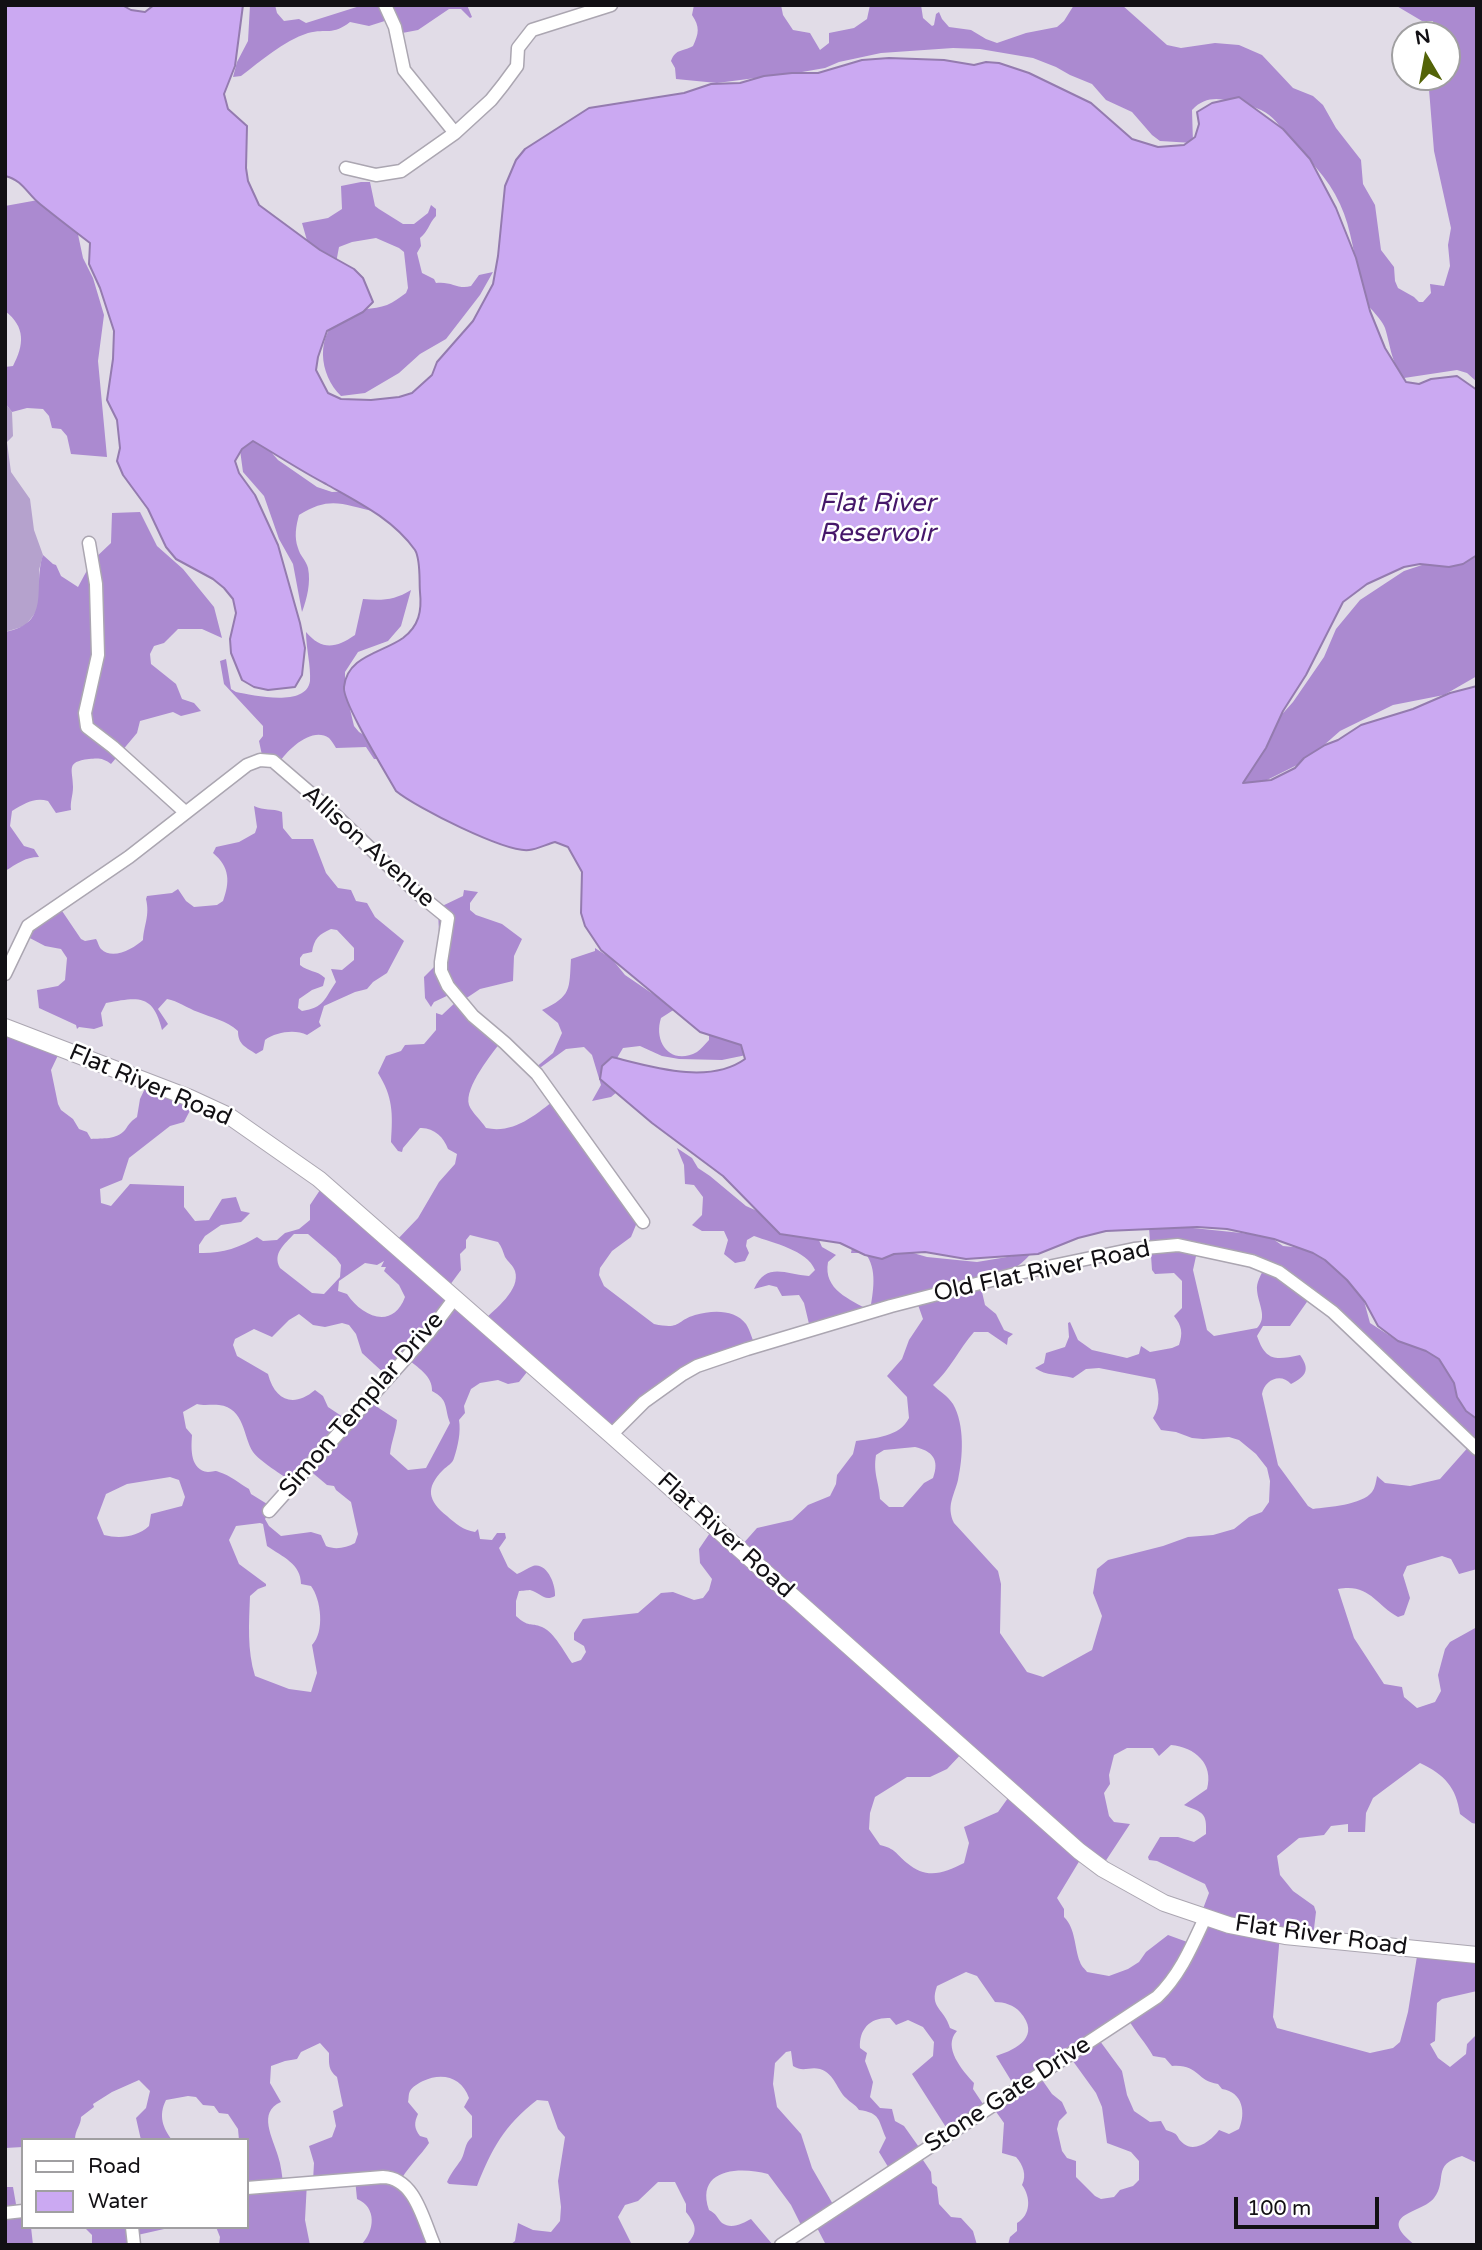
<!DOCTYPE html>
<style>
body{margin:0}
#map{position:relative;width:1482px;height:2250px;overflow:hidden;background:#e1dce7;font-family:"Varela Round",sans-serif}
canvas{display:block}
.frame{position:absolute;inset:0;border:7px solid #121014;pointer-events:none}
.legend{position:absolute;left:21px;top:2138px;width:228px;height:91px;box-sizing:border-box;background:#fff;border:2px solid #a09fa1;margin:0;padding:9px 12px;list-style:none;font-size:21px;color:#121014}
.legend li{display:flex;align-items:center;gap:14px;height:35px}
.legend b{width:35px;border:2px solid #a09fa1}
.north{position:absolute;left:1391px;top:21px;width:70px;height:70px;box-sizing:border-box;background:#fff;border:2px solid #a09fa1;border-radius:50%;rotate:350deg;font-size:19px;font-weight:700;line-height:28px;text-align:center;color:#121014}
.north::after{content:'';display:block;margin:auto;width:24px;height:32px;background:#536308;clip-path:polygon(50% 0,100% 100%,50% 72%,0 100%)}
.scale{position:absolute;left:1234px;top:2197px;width:145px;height:32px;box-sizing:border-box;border:4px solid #121014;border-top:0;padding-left:9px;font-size:21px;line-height:24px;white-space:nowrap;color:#121014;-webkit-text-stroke:5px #fff;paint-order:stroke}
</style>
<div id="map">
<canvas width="1482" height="2250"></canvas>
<div class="frame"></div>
<ul class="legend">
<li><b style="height:9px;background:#fff"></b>Road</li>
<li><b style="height:19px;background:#cba9f2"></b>Water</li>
</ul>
<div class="north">N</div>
<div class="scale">100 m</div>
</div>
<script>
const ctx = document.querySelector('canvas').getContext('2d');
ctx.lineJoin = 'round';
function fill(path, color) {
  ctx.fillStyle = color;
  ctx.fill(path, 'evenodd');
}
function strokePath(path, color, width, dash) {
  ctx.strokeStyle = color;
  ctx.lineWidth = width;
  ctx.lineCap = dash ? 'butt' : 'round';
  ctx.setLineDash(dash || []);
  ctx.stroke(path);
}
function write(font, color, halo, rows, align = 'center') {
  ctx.font = font + ' "Varela Round",sans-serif';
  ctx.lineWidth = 5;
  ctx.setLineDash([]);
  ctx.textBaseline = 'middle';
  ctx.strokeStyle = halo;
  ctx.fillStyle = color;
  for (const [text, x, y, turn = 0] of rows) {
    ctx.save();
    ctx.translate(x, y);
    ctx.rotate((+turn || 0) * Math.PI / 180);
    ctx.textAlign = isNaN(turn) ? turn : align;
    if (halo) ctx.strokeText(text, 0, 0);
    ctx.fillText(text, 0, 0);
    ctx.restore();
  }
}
fill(new Path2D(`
 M 5,403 L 12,412 L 13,436 L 7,442 L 11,472 L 30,499 L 34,530 L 43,555 L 39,570 L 40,601 L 36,612 L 25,626 L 5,632 Z`), '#b5a2cd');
fill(new Path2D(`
 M 250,5 L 275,5 L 277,13 L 284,21 L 299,19 L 306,23 L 363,5 L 467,5 L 472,17 L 470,18 L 461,9 L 449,9 L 418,30 L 397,34 L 391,19 L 369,26 L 350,22 C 332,36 327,28 308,33 C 283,41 261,61 241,76 L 233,77 L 237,62 L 248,41 Z
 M 694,5 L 781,5 L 783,15 L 793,30 L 810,33 L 820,50 L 829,43 L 829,33 L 854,28 L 867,19 L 870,5 L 921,5 L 923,18 L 932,26 L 934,25 L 936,14 L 939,12 L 942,19 L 949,27 L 971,30 L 986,39 L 997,43 L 1026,33 L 1057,27 L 1064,21 L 1074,5 L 1122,5 L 1167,45 L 1181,48 L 1215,43 L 1239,45 L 1262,55 L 1293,88 L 1313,96 L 1323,105 L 1336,128 L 1361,160 L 1363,184 L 1375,205 L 1381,250 L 1394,267 L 1395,281 L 1398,288 L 1414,297 L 1419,302 L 1423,302 L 1431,293 L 1430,284 L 1444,286 L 1450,266 L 1448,245 L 1451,228 L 1434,151 L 1428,77 L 1447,77 L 1447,35 L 1426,35 L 1429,29 L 1434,27 L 1433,21 L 1422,21 L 1395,5 L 1477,5 L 1477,382 L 1467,373 L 1457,370 L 1404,378 C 1391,363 1391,347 1385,328 C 1382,321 1378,317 1373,311 C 1367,306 1364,294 1362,287 C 1354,260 1352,229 1340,204 C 1328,177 1307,158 1288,136 C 1279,126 1274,116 1261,110 C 1255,107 1247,105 1241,104 C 1222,98 1206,95 1192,110 L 1193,143 L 1160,141 L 1152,135 L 1132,112 L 1106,100 L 1092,84 L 1070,75 L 1056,67 L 1033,58 L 980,49 L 953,48 L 881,53 L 839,62 L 825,68 L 802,72 L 717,83 L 676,79 L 675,68 L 671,61 C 676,48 683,52 693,46 C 699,33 700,27 692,15 Z
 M 361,182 L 370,182 L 375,206 L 379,209 L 403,224 L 414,224 L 428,213 L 431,205 L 436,209 L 436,216 C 429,223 428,232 420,238 L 421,246 L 417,253 L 422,273 L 434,279 L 436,283 C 452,281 458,290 471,286 L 479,275 L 493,272 L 480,295 L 446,339 L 420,354 L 399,373 L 365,393 L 341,396 C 319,375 314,333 344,315 C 356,308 374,310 387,305 C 394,302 400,297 406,293 L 408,288 L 404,252 L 399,248 L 376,238 L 352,242 L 339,247 L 336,263 L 308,244 L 302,223 L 328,218 L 342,209 L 341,186 Z
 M 38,200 L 76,225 L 83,258 L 93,278 L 104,315 L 98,361 L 107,457 L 71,454 L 67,436 L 61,429 L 52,428 L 49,416 L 43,409 L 27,408 L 12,412 L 5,403 L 5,367 L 13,366 C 24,345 26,327 5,311 L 5,206 Z
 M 256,441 L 263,443 L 278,460 L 317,487 L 332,492 L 356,491 L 377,512 C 343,505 331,495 299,515 C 296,526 294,537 298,548 C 300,556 306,560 308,568 C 311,582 307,599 302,612 L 293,564 L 279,539 L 264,496 L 243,472 L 240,450 L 244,442 Z
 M 140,512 L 157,546 L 183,569 L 214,607 L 222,638 L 202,629 L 178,629 L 164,643 L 154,646 L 150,654 L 151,664 L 176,684 L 182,699 L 194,703 L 201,711 L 181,716 L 173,712 L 140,721 L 137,733 L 111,764 C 103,758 99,758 89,759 C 65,762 73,769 73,787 C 73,796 70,801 71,810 L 56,813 L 48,801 C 34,797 24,804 12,811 L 10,826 L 24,846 L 34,849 L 39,857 C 25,857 17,864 5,871 L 5,632 C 53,623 32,587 43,555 L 53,564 L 56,565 L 61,576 L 78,587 L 92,561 L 111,543 L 112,513 Z
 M 1477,556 L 1477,676 L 1444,695 L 1393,705 L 1340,731 L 1307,760 L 1257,785 L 1236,788 L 1252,748 L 1293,702 L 1324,657 L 1336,629 L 1360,600 L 1404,571 L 1422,565 L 1471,558 Z
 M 411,590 L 401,626 L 388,641 L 358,652 L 345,672 L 345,688 L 354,726 L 359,732 L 369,738 L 379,759 L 374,759 L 366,747 L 336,748 C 334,745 332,741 329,738 C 312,726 287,750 279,763 L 263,760 L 259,741 L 263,736 L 263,726 L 224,684 L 220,661 L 226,659 L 231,689 L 236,692 C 252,695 306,708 310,681 C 311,666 306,648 306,632 C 322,651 336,648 355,635 L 363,599 C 382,601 395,600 411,590 Z
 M 254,806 C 264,811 272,808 282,812 L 283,828 L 292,839 L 313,839 L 326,873 L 338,888 L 351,890 L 356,901 L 367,903 L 375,917 L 404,941 L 387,973 L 373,982 L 367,989 L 355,992 L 324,1006 L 319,1022 L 321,1026 L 307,1035 C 295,1029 276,1032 265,1040 L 263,1050 L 256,1054 C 246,1047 238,1045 238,1031 C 226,1020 212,1018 198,1012 C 187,1008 178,1001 167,999 L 158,1009 L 168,1024 L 162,1030 C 153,994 139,997 106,1003 L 101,1013 L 103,1026 L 94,1029 L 79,1027 L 77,1029 L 76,1025 L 39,1008 L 37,990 L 58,986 L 65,980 L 67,958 L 61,949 L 45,946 L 26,936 L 58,905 L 81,939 L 85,941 L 96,939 C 98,942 99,947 101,949 C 113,961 134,948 143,940 C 144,924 150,916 146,899 L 147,896 L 172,893 L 178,889 L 186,901 L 194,907 L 217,905 L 223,901 C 230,882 230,867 213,853 L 216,847 L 239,842 L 255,833 L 257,827 ZM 331,929 L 337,930 L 354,948 L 354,960 L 342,970 L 331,969 L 336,982 C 325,998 324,1008 302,1011 L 298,1008 L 299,999 L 312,990 L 323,986 L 325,978 C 317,970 308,972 300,965 L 300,958 L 303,954 L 312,952 C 314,939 319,934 331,929 Z
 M 464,890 L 478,892 L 470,903 L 470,910 L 476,915 L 502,924 L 522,939 L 514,956 L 513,981 L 480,989 L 465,999 L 503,1039 C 492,1054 464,1087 469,1105 C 472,1113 481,1120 486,1128 C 514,1134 535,1115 556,1099 L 638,1220 L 631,1237 L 612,1251 L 600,1268 L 599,1275 L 604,1286 L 654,1324 C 682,1330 675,1321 695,1315 C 712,1310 735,1309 746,1324 C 750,1330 752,1339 755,1345 L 698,1364 L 614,1430 L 531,1367 L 519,1382 L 508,1384 L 498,1380 L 480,1383 L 471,1389 L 464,1406 L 465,1413 L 459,1420 C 461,1432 458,1446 454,1458 C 453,1463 447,1466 443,1470 C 425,1488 428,1501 447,1516 C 456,1524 463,1530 475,1532 L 478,1529 L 480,1539 L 492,1540 L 497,1533 L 505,1533 L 506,1538 L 499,1548 L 508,1567 L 517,1574 C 522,1572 528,1568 533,1566 C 547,1562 556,1585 555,1596 C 544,1602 541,1593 530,1590 C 529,1590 521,1591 519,1591 L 516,1601 L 516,1616 C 529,1628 530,1622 542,1627 C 555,1633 564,1652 572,1663 L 581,1660 L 586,1652 L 584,1646 L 574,1640 L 574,1633 L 583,1619 L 638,1613 L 661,1593 L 673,1592 L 694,1600 L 703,1598 L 709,1590 L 712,1579 L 700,1563 L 699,1549 L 714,1527 L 741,1546 L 757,1528 L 792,1520 L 808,1505 L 830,1496 L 836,1484 L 837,1475 L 853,1454 L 856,1441 C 874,1438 900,1437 909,1418 L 907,1397 L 887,1376 L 902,1359 L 909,1340 L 923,1319 L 917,1302 L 810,1328 L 804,1303 L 799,1295 L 782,1296 L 777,1287 L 769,1285 L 754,1289 C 767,1261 786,1275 809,1276 L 815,1270 C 807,1250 773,1243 754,1236 L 747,1240 L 746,1246 L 749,1253 L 745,1261 L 735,1263 L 724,1254 L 728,1240 L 724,1231 L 702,1231 L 692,1225 L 702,1215 L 703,1197 L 694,1185 L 685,1184 L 684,1165 L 677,1148 L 692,1158 L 698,1168 L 710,1176 L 746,1206 L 818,1238 L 822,1247 L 836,1255 L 828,1262 C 823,1290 850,1299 870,1311 C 873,1292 878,1269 865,1253 L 851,1253 L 852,1248 L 899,1249 L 927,1257 L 977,1262 L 1031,1253 C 1020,1269 998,1276 980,1283 L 985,1305 L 996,1314 L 1004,1330 L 1013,1334 L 1008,1338 L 1007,1345 L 988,1332 L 974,1332 C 959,1349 950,1370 933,1385 C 939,1391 948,1396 953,1404 C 965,1425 963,1457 958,1480 C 954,1496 946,1506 954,1523 L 998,1571 L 1001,1584 L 1000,1633 L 1027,1672 L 1043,1677 L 1092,1650 L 1102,1616 L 1093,1593 L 1097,1569 L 1108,1560 L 1163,1546 L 1188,1537 L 1213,1535 L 1234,1529 L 1249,1517 L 1262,1512 L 1269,1502 L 1270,1481 L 1267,1468 L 1256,1454 L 1239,1440 L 1229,1437 L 1203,1439 L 1192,1438 L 1176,1432 L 1161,1430 L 1153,1418 C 1161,1405 1159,1393 1155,1379 L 1099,1368 L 1086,1369 L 1073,1378 C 1059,1374 1046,1376 1035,1368 L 1044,1363 L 1046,1353 L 1065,1347 L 1069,1337 L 1068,1323 L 1070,1322 L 1078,1340 L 1092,1350 L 1127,1358 L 1139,1354 L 1141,1346 L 1150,1352 L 1172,1348 L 1179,1345 C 1183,1333 1182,1326 1174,1316 L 1182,1308 L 1182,1281 L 1174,1273 L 1155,1274 L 1152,1270 L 1149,1227 L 1183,1227 L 1261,1235 L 1273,1239 L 1283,1246 L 1313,1249 L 1357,1275 L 1370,1323 L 1398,1341 L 1426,1351 L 1439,1359 L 1454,1383 L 1457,1397 L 1466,1411 L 1477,1419 L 1477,1569 L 1459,1574 L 1451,1559 L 1442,1556 L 1407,1566 L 1403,1575 L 1410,1598 L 1404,1615 L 1398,1617 C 1375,1604 1369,1583 1338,1589 L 1354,1638 L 1384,1684 L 1402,1687 L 1404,1697 L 1417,1708 L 1435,1702 L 1441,1691 L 1438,1675 L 1445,1649 L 1450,1642 L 1477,1627 L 1477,1824 L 1472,1823 L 1460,1814 C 1456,1787 1445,1775 1420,1763 L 1373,1798 L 1366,1813 L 1365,1832 L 1348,1832 L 1348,1824 L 1331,1826 L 1324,1835 L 1299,1838 L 1277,1856 L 1280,1875 L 1293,1891 L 1314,1906 L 1316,1912 L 1313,1937 L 1280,1934 L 1273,2017 L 1277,2028 L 1370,2053 L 1393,2048 L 1400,2042 L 1408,2012 L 1418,1950 L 1477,1954 L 1477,1991 L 1442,1999 L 1437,2003 L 1435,2041 L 1430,2044 L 1438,2058 L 1450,2067 L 1466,2054 L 1467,2044 L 1477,2034 L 1477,2163 L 1462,2156 C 1431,2165 1448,2180 1434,2198 C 1422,2214 1374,2213 1415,2245 L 1008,2245 L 1010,2237 L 1017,2231 L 1017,2223 C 1031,2215 1031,2197 1022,2185 C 1027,2175 1023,2165 1016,2157 L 1002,2153 L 1004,2123 L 992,2106 L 1015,2087 L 996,2056 C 1018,2049 1041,2036 1020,2012 C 1014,2005 1004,2002 995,2002 L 977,1976 L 966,1972 L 937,1986 C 929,2008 944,2008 950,2028 L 957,2031 C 942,2047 962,2070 974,2083 L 973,2089 L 985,2107 L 949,2132 L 912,2074 L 933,2056 L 934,2042 L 923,2027 L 908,2020 L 896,2025 L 890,2018 C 871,2017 859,2028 860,2048 L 867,2053 L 865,2061 L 873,2082 L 870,2097 L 880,2108 L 892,2109 L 895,2121 L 904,2126 L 921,2150 L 919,2154 L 931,2172 L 932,2183 L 937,2187 L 939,2204 L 951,2217 L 961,2218 L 973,2231 L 977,2245 L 826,2245 L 815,2224 L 803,2229 L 791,2205 L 768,2174 C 739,2166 695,2169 709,2210 C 717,2214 716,2217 722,2223 C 732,2230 743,2223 751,2219 L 773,2245 L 686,2245 C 699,2232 696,2225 686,2212 L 686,2204 L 675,2182 L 658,2182 L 638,2201 L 625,2205 L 618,2217 L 632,2245 L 510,2245 L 515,2241 L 518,2223 L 533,2230 L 551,2232 L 560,2221 L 561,2207 L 558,2181 L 565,2137 L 558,2129 L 548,2101 L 537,2100 C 504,2126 492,2148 477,2186 L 449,2184 L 447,2182 C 451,2173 456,2167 461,2160 C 466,2151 464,2144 472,2137 L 472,2116 L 464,2107 L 469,2098 C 462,2077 442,2072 423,2081 C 419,2083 412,2087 410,2091 C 408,2095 409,2099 408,2102 L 418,2114 C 414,2123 414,2128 420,2136 L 427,2138 L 429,2143 C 420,2156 410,2165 402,2178 L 435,2245 L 361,2245 C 375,2231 377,2207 357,2199 L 355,2179 L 313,2181 L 314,2163 L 309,2146 L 332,2137 L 336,2126 L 333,2111 L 343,2106 L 337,2077 C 328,2070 329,2064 329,2053 L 320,2043 L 301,2052 L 297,2059 L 285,2061 L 271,2066 L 270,2083 L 281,2102 C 257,2112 273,2138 278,2156 C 281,2165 282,2174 283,2184 L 307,2182 L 305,2220 L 310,2245 L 219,2245 L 220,2237 L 216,2227 L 247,2227 L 247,2140 L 239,2140 L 238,2129 L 228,2114 L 219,2113 L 214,2106 L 203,2105 L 196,2097 L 188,2096 L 166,2100 C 158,2116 163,2128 172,2140 L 141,2140 L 136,2118 L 146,2108 L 150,2091 L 139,2080 L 112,2092 L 93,2104 L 94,2107 L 81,2117 C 81,2126 75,2129 75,2140 L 23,2140 L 23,2147 L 5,2148 L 5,1027 L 61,1049 L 51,1070 L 58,1104 L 61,1110 L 73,1119 L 79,1129 L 87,1132 L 91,1139 C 103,1138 116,1140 125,1130 C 130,1123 129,1123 137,1117 L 140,1099 L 148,1082 L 195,1101 L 184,1122 L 170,1126 L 129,1158 L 122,1180 L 100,1189 L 101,1203 L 111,1206 L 130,1184 L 184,1186 L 184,1207 L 195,1221 L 209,1220 L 222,1199 L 236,1197 L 241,1211 L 250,1213 L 241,1222 L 221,1225 L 205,1236 L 199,1245 L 199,1253 C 219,1254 240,1248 257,1237 L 263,1241 L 277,1240 L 285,1233 L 299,1229 L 310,1220 L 310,1205 L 324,1184 L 395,1242 L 418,1218 L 439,1182 L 455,1164 L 457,1154 L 448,1149 C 444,1137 433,1127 420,1128 L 403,1148 L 402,1152 L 398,1151 L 391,1142 C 393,1113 393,1097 378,1073 L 386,1056 L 401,1051 L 405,1045 L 424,1044 L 436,1030 L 436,1013 L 442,1015 L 459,999 L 453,993 L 434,1002 L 431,1007 L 425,998 L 424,977 L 440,961 L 438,908 L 463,896 ZM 294,1234 L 308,1234 L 336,1258 L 341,1265 L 340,1277 L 324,1294 L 312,1293 L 280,1268 C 272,1253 285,1244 294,1234 ZM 470,1235 L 498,1242 C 502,1247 503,1252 505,1257 C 508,1262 513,1265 515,1271 C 521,1290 495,1309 483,1321 L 447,1289 L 461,1270 L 460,1254 L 466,1248 L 466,1240 ZM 1198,1247 L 1264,1268 C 1261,1275 1256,1283 1257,1290 C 1258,1304 1268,1317 1257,1328 L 1214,1336 L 1207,1330 L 1193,1270 ZM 384,1261 L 381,1267 L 386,1267 L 384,1271 L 399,1285 L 405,1297 C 393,1330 362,1317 347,1294 L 338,1291 L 339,1281 L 365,1263 L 377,1265 ZM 1309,1299 L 1471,1444 L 1440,1479 L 1410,1486 L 1385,1483 L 1377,1476 C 1376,1482 1375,1488 1372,1492 C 1362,1505 1328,1507 1313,1509 L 1308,1506 L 1278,1465 L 1262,1394 C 1264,1380 1281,1372 1291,1384 C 1307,1376 1310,1369 1300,1355 C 1276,1360 1266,1362 1257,1336 L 1263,1326 L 1290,1326 ZM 299,1314 L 313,1325 L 325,1327 L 342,1323 L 349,1325 L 356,1334 L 362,1353 L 386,1375 L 406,1358 C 417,1367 433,1376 432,1391 C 449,1400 444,1407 450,1423 L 426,1468 L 408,1470 L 390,1454 C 391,1442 396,1432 397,1420 L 368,1401 L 349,1421 L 328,1407 L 323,1396 L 315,1390 C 294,1408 275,1401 268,1374 L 237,1356 L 233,1345 L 235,1339 L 254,1329 L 272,1337 L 289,1320 ZM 197,1404 C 205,1406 211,1404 219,1405 C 245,1408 243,1437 253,1452 C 258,1460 284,1476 293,1483 L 308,1469 L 327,1485 L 334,1486 L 336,1490 L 351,1502 L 358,1534 L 355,1543 C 346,1548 335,1550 326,1546 L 321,1535 L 311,1532 L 281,1536 L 269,1526 L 265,1519 L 272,1507 L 251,1494 L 249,1489 C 240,1484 230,1475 219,1472 C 214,1470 214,1472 208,1472 C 190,1470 191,1449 192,1435 L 186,1428 L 183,1412 ZM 915,1447 C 932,1451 940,1459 933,1478 L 924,1483 L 903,1507 L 889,1507 L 880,1499 C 879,1481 873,1474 876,1455 L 884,1450 ZM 170,1477 L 179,1480 L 185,1497 L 182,1506 L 151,1514 L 149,1526 C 137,1537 120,1539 104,1535 L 97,1518 L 106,1494 L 127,1484 ZM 260,1523 L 263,1524 L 267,1546 C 283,1557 301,1564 301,1584 L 311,1586 C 321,1599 325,1632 312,1645 L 317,1673 L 311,1692 L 289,1689 L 255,1676 C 247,1650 249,1623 250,1596 L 258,1589 L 266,1586 L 266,1584 L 239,1564 L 229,1540 L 236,1526 ZM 1171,1745 C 1195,1747 1214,1764 1207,1789 L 1184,1805 C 1203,1813 1207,1812 1206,1834 L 1194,1842 L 1178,1837 L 1160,1837 L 1148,1857 L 1149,1860 L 1157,1861 L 1205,1884 L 1209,1893 L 1190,1943 L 1168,1935 L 1146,1952 L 1139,1962 L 1128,1969 L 1109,1976 L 1087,1972 C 1085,1969 1081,1966 1080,1962 C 1074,1947 1076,1929 1064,1917 L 1064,1909 L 1057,1898 L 1083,1855 L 1103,1865 L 1130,1824 L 1114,1822 L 1109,1816 L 1104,1793 L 1110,1784 L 1109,1775 L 1114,1755 L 1127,1748 L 1153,1748 L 1159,1756 ZM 965,1750 L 1013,1791 L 998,1812 L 964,1827 L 969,1843 L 964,1863 C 944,1873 927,1880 907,1863 C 895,1853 896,1849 880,1845 L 869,1829 L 870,1813 L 875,1797 L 907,1777 L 930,1777 L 947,1769 ZM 1128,2019 C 1136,2033 1146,2043 1153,2056 L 1165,2058 L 1172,2066 C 1199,2064 1196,2081 1218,2084 L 1222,2089 C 1243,2092 1246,2113 1239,2129 L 1229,2134 L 1219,2130 C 1213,2139 1196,2153 1184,2144 C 1174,2136 1182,2135 1166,2130 L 1161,2121 L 1150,2122 L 1134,2111 L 1127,2095 L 1122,2071 L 1097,2037 ZM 791,2051 L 793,2066 C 804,2073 809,2066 820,2069 C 835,2074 837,2090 846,2098 C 851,2103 855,2104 859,2110 C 881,2113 878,2120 886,2138 L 879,2152 L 890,2170 L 834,2206 L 812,2168 L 801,2134 L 777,2107 L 773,2084 L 775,2063 L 786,2052 ZM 1070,2057 L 1096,2093 L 1102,2107 L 1107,2143 L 1131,2152 L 1139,2161 L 1139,2180 L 1133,2186 L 1120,2190 L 1114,2197 L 1101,2199 L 1095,2196 L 1076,2177 L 1076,2161 L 1067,2158 L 1062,2151 L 1057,2129 L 1059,2121 L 1067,2113 L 1062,2102 L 1052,2094 L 1038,2074 Z
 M 595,948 L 612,959 L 625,975 L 675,1009 L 661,1018 C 653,1043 671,1066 697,1052 C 701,1049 705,1044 709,1040 L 709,1027 L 756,1053 L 722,1060 L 679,1059 L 662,1056 L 640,1046 L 623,1048 L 610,1070 L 617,1092 L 611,1097 L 592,1101 L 601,1085 L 592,1055 L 584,1047 L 566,1049 L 537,1070 L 534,1069 L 553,1053 L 562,1033 L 558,1023 L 542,1010 C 572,996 569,989 571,959 L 595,951 Z
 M 5,2187 L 13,2187 L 17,2210 L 23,2210 L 23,2227 L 31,2227 L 33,2245 L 5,2245 Z
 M 84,2227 L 173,2227 L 133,2236 L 134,2245 L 92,2245 L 92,2235 Z`), '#ab8ad0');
const water = new Path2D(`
 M 5,5 L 122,5 L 131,10 L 145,12 L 154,5 L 243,5 L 235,66 L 224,94 L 228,109 L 247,126 L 246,168 L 248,181 L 259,205 L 320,250 L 354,269 L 363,278 L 373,302 L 363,312 L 327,331 L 318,357 L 316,370 L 328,393 L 341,399 L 371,400 L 399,397 L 412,393 L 432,375 L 437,362 L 473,321 L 493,284 L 498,256 L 505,186 L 516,160 L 525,149 L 589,108 L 684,93 L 711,84 L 740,83 L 764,76 L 792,73 L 818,73 L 862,60 L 889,58 L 944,60 L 974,65 L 986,62 L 999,63 L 1029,73 L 1091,103 L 1132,139 L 1158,147 L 1184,145 L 1195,137 L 1199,124 L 1197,112 L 1212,103 L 1239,97 L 1283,129 L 1310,159 L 1336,208 L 1356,258 L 1370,311 L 1385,348 L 1406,382 L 1419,384 L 1431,379 L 1457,376 L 1477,390 L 1477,555 L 1463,564 L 1449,567 L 1420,564 L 1404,567 L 1367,584 L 1343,602 L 1306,675 L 1283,711 L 1266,748 L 1243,783 L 1271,780 L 1295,768 L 1304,758 L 1325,745 L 1338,740 L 1361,725 L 1413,709 L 1450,693 L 1477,686 L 1477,1419 L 1466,1411 L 1457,1397 L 1454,1383 L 1439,1359 L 1426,1351 L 1398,1341 L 1378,1326 L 1365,1302 L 1347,1280 L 1325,1260 L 1313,1253 L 1274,1239 L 1227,1229 L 1197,1227 L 1106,1231 L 1078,1238 L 1038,1254 L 966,1259 L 925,1252 L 894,1254 L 882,1259 L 865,1255 L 840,1243 L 780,1234 L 723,1176 L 652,1123 L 600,1079 L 602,1066 L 612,1057 C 652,1067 709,1085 745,1059 L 741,1045 L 700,1032 L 601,950 L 585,926 L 581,913 L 582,872 L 568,847 L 555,842 C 547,844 538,849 529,850 C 506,853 415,807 396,791 C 386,773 342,702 344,687 C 347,656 382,653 403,638 C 419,626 422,611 420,592 C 419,581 421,560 415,550 C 393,519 358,502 326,484 C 301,471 277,455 253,441 L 242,449 L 235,461 L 239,473 L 255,495 L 278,545 L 300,623 L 305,648 L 302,675 L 295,687 L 268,690 L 254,687 L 242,680 L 231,653 L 230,639 L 236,613 L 233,599 L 224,588 L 213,579 L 176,559 L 166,547 L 148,509 L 123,475 L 117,461 L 120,448 L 117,420 L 107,400 L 113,359 L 114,331 L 100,288 L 89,264 L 90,243 C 73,230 56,217 40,204 C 27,194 23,180 5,176 Z`);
fill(water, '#cba9f2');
strokePath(water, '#947baf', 2);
const minor = new Path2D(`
 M 455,133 L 491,100 L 503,85 L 517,66 L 518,48 L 532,30 L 611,5
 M 346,168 L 376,175 L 401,171 L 455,133 L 404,70 L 395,27 L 385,5
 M 89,543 L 96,584 L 98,655 L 85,713 L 87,727 L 113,747 L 185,812
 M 5,974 L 28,926 L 129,857 L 247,765 L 260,760 L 273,761 L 330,810 L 416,892 L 448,918 L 441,962 L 441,971 L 448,986 L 473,1016 L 505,1043 L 537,1074 L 643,1222
 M 611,1435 L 644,1402 L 683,1374 L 697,1366 L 747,1349 L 891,1306 L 1019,1273 L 1134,1249 L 1178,1245 L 1252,1261 L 1279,1272 L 1333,1312 L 1477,1449
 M 269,1511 L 430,1331 L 454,1299
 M 247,2188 L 383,2177 C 415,2178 423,2220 434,2245
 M 5,2213 L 23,2211
 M 132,2227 L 134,2245
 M 781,2245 L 1157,1997 C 1180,1975 1192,1946 1205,1918`);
const major = new Path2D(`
 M 5,1027 L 190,1098 L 229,1116 L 319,1179 L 611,1435 L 1079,1851 L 1103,1869 L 1164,1903 L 1229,1925 L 1285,1936 L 1477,1955`);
strokePath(minor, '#aba6b1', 15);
strokePath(major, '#aba6b1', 18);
strokePath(minor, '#fff', 12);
strokePath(major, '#fff', 16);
write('24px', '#121014', '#fff', [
 ["Allison Avenue",368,847,42],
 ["Flat River Road",150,1086,23],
 ["Old Flat River Road",1042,1272,-12],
 ["Simon Templar Drive",362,1405,-49],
 ["Flat River Road",725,1536,42],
 ["Flat River Road",1321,1936,8],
 ["Stone Gate Drive",1008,2095,-33]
]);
write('italic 26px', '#46176a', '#fff', [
 ["Flat River",877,504],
 ["Reservoir",877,534]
]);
</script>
